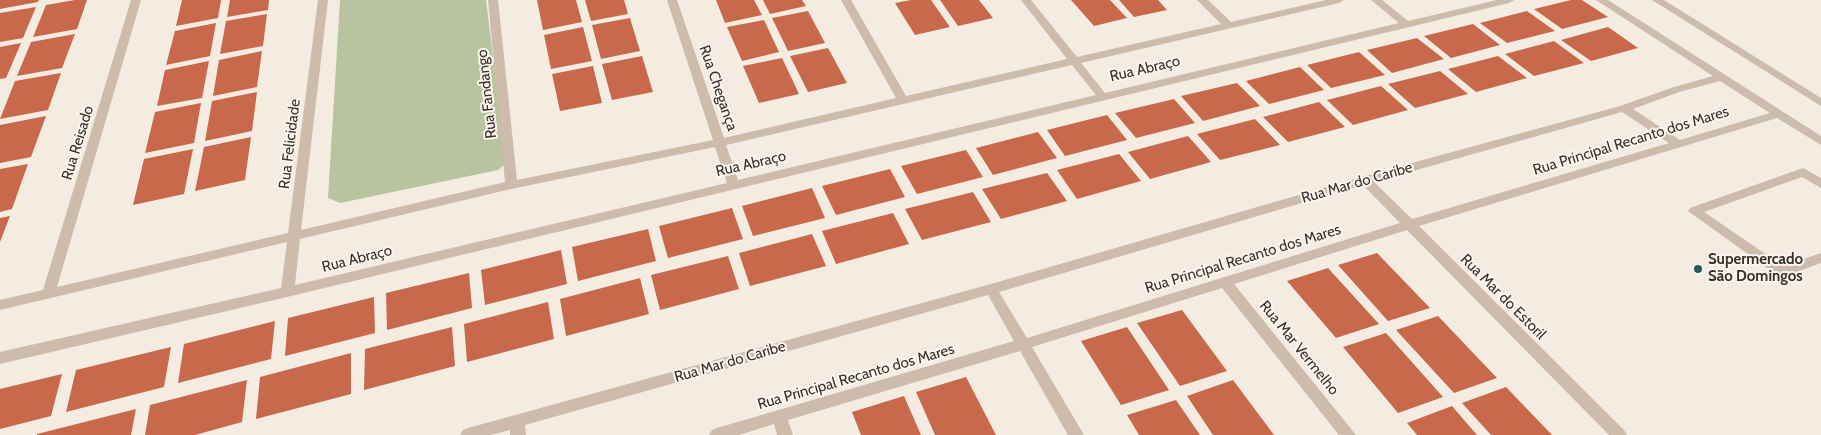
<!DOCTYPE html>
<meta charset="utf-8">
<style>
body{margin:0}
canvas{display:block;background:#f4ebe1}
</style>
<canvas width="1821" height="435"></canvas>
<script>
const ctx = document.querySelector('canvas').getContext('2d');
ctx.lineJoin = 'round';
function fill(path, color) {
  ctx.fillStyle = color;
  ctx.fill(path, 'evenodd');
}
function strokePath(path, color, width, dash) {
  ctx.strokeStyle = color;
  ctx.lineWidth = width;
  ctx.lineCap = dash ? 'butt' : 'round';
  ctx.setLineDash(dash || []);
  ctx.stroke(path);
}
function write(font, color, halo, rows, align = 'center') {
  ctx.font = font + ' Cabin,sans-serif';
  ctx.lineWidth = 4;
  ctx.setLineDash([]);
  ctx.textBaseline = 'middle';
  ctx.strokeStyle = halo;
  ctx.fillStyle = color;
  for (const [text, x, y, turn = 0] of rows) {
    ctx.save();
    ctx.translate(x, y);
    ctx.rotate((+turn || 0) * Math.PI / 180);
    ctx.textAlign = isNaN(turn) ? turn : align;
    if (halo) ctx.strokeText(text, 0, 0);
    ctx.fillText(text, 0, 0);
    ctx.restore();
  }
}
fill(new Path2D(`
 M 340,0 L 486,0 L 506,163 L 498,170 L 340,203 L 328,198 Z`), '#b8c4a0');
fill(new Path2D(`
 M 0,0 L 39,0 L 38,2 L 0,9 Z
 M 75,0 L 87,0 L 77,29 L 33,37 L 46,5 Z
 M 182,0 L 221,0 L 218,18 L 176,26 Z
 M 230,0 L 269,0 L 268,10 L 227,17 Z
 M 537,0 L 576,0 L 582,22 L 543,30 Z
 M 585,0 L 624,0 L 628,14 L 591,21 Z
 M 716,0 L 754,0 L 762,15 L 725,23 Z
 M 763,0 L 802,0 L 806,6 L 770,14 Z
 M 911,0 L 931,0 L 950,27 L 915,35 L 895,3 Z
 M 940,0 L 979,0 L 993,18 L 958,26 Z
 M 1071,0 L 1110,0 L 1127,18 L 1094,26 Z
 M 1119,0 L 1158,0 L 1167,10 L 1134,17 Z
 M 1571,0 L 1582,0 L 1608,17 L 1562,29 L 1534,9 Z
 M 36,7 L 23,38 L 0,42 L 0,13 Z
 M 808,11 L 825,43 L 788,51 L 772,18 Z
 M 1527,11 L 1555,31 L 1507,43 L 1480,23 Z
 M 267,14 L 263,46 L 220,54 L 226,21 Z
 M 630,18 L 640,51 L 601,59 L 592,25 Z
 M 764,20 L 779,52 L 742,61 L 727,27 Z
 M 216,23 L 210,56 L 166,65 L 175,31 Z
 M 1473,24 L 1500,45 L 1451,58 L 1424,36 Z
 M 583,27 L 592,61 L 551,69 L 544,35 Z
 M 1608,27 L 1638,48 L 1591,61 L 1561,40 Z
 M 75,34 L 62,68 L 17,76 L 31,42 Z
 M 1417,38 L 1444,59 L 1392,73 L 1367,50 Z
 M 1554,41 L 1584,63 L 1534,76 L 1505,54 Z
 M 21,43 L 6,78 L 0,79 L 0,47 Z
 M 828,48 L 847,83 L 808,92 L 790,56 Z
 M 262,51 L 257,87 L 213,96 L 219,60 Z
 M 1359,52 L 1385,75 L 1331,88 L 1307,65 Z
 M 642,56 L 653,92 L 612,100 L 602,64 Z
 M 1498,56 L 1527,78 L 1476,92 L 1448,69 Z
 M 782,58 L 799,94 L 759,103 L 743,66 Z
 M 209,61 L 202,98 L 157,106 L 165,70 Z
 M 593,66 L 602,103 L 560,111 L 552,74 Z
 M 1300,67 L 1324,90 L 1269,104 L 1246,81 Z
 M 1440,71 L 1468,94 L 1415,108 L 1388,84 Z
 M 61,73 L 48,110 L 0,119 L 15,81 Z
 M 1237,83 L 1260,106 L 1203,121 L 1181,96 Z
 M 1381,86 L 1408,110 L 1353,125 L 1327,100 Z
 M 257,92 L 252,131 L 205,141 L 212,101 Z
 M 1174,99 L 1195,123 L 1136,138 L 1115,113 Z
 M 1319,102 L 1345,127 L 1288,142 L 1263,117 Z
 M 201,103 L 194,143 L 145,153 L 155,112 Z
 M 1107,115 L 1127,140 L 1065,156 L 1047,130 Z
 M 46,116 L 31,157 L 0,163 L 0,125 Z
 M 1255,119 L 1280,145 L 1220,160 L 1197,134 Z
 M 1038,132 L 1057,158 L 993,175 L 976,148 Z
 M 1188,136 L 1211,162 L 1150,179 L 1128,152 Z
 M 251,137 L 245,180 L 195,191 L 204,147 Z
 M 193,149 L 184,194 L 133,205 L 144,159 Z
 M 966,150 L 983,177 L 917,194 L 901,166 Z
 M 1119,154 L 1141,181 L 1077,199 L 1057,170 Z
 M 28,164 L 12,209 L 0,212 L 0,169 Z
 M 890,169 L 905,197 L 836,215 L 822,186 Z
 M 1047,173 L 1067,201 L 1001,219 L 982,189 Z
 M 812,188 L 825,218 L 753,236 L 742,206 Z
 M 973,192 L 991,222 L 922,240 L 905,209 Z
 M 732,208 L 743,239 L 668,258 L 659,226 Z
 M 893,213 L 909,244 L 836,264 L 822,231 Z
 M 10,216 L 0,242 L 0,218 Z
 M 648,229 L 656,261 L 578,281 L 572,247 Z
 M 812,234 L 826,266 L 750,286 L 739,253 Z
 M 561,250 L 567,284 L 485,305 L 481,270 Z
 M 1377,253 L 1430,308 L 1388,321 L 1338,265 Z
 M 728,256 L 739,289 L 660,310 L 651,275 Z
 M 1328,268 L 1379,324 L 1336,338 L 1287,281 Z
 M 469,273 L 472,308 L 387,330 L 386,293 Z
 M 640,278 L 649,314 L 566,336 L 560,299 Z
 M 374,297 L 375,333 L 285,356 L 288,318 Z
 M 548,302 L 554,339 L 467,362 L 464,324 Z
 M 1182,310 L 1227,371 L 1180,386 L 1137,323 Z
 M 1438,316 L 1497,378 L 1454,393 L 1396,330 Z
 M 275,321 L 271,359 L 178,383 L 184,344 Z
 M 452,327 L 455,366 L 364,390 L 365,349 Z
 M 1127,327 L 1169,390 L 1121,405 L 1081,341 Z
 M 1386,333 L 1443,397 L 1398,413 L 1343,347 Z
 M 171,347 L 164,387 L 66,412 L 76,370 Z
 M 351,353 L 351,394 L 256,419 L 260,377 Z
 M 62,374 L 51,416 L 0,429 L 0,389 Z
 M 966,377 L 996,435 L 935,435 L 916,392 Z
 M 247,380 L 242,422 L 195,435 L 145,435 L 150,405 Z
 M 1233,380 L 1274,435 L 1213,435 L 1187,396 Z
 M 1506,387 L 1552,435 L 1491,435 L 1462,403 Z
 M 904,396 L 921,435 L 861,435 L 852,412 Z
 M 1176,400 L 1200,435 L 1139,435 L 1127,415 Z
 M 1452,406 L 1477,435 L 1417,435 L 1407,423 Z
 M 136,409 L 131,435 L 37,435 L 37,434 Z`), '#c8694b');
fill(new Path2D(`
 M 1803,168 L 1821,178 L 1821,188 L 1802,177 L 1704,212 L 1783,266 L 1821,253 L 1821,263 L 1782,277 L 1777,275 L 1688,211 L 1690,208 Z`), '#cdbbac');
fill(new Path2D(`
 M 131,0 L 141,0 L 57,287 L 288,233 L 318,0 L 328,0 L 301,230 L 505,182 L 488,0 L 498,0 L 517,180 L 713,140 L 667,0 L 677,0 L 724,138 L 896,98 L 841,0 L 851,0 L 906,96 L 1067,59 L 1021,0 L 1031,0 L 1077,57 L 1221,24 L 1197,0 L 1208,0 L 1231,22 L 1326,0 L 1344,0 L 1339,3 L 1081,63 L 1105,93 L 1399,23 L 1371,0 L 1382,0 L 1408,21 L 1497,0 L 1514,0 L 1509,3 L 287,297 L 0,364 L 0,352 L 281,288 L 287,242 L 0,310 L 0,300 L 43,290 ZM 1072,65 L 1096,95 L 738,180 L 726,145 ZM 715,147 L 727,183 L 295,285 L 300,239 L 511,189 Z
 M 1596,0 L 1608,0 L 1821,136 L 1821,145 L 1777,118 L 1419,226 L 1624,430 L 1627,435 L 1609,435 L 1407,230 L 1234,284 L 1356,435 L 1339,435 L 1222,288 L 1032,347 L 1084,435 L 1068,435 L 1020,351 L 788,420 L 793,435 L 777,435 L 774,424 L 739,435 L 709,435 L 712,430 L 717,428 L 1014,341 L 988,295 L 525,425 L 526,435 L 510,435 L 510,430 L 491,435 L 460,435 L 463,430 L 468,428 L 991,284 L 1361,177 L 1620,106 L 1671,88 L 1713,76 ZM 1720,81 L 1770,113 L 1680,140 L 1633,109 L 1679,92 ZM 1622,112 L 1669,143 L 1412,219 L 1374,182 ZM 1363,185 L 1400,223 L 1027,338 L 999,292 Z
 M 1652,0 L 1664,0 L 1821,98 L 1821,106 Z`), '#cdbbac');
for (const [x, y, r, color] of [
 [1698,269,5,"#1f5a5e"]
]) {
  const dot = new Path2D();
  dot.arc(x, y, r, 0, 2 * Math.PI);
  ctx.fillStyle = color;
  ctx.fill(dot);
  strokePath(dot, '#fbf5ee', 2);
}
write('15px', '#3b302b', '#fbf5ee', [
 ["Rua Abraço",1145,69,-13],
 ["Rua Chegança",718,88,71],
 ["Rua Fandango",487,94,-96],
 ["Rua Principal Recanto dos Mares",1631,141,-17],
 ["Rua Reisado",78,143,-73],
 ["Rua Felicidade",290,144,-83],
 ["Rua Abraço",751,164,-13],
 ["Rua Mar do Caribe",1357,183,-16],
 ["Rua Abraço",357,259,-14],
 ["Rua Principal Recanto dos Mares",1243,259,-17],
 ["Rua Mar do Estoril",1503,297,45],
 ["Rua Mar Vermelho",1299,348,51],
 ["Rua Mar do Caribe",730,362,-16],
 ["Rua Principal Recanto dos Mares",856,377,-16]
]);
write('bold 15px', '#3b302b', '#fbf5ee', [
 ["Supermercado",1708,260],
 ["São Domingos",1708,277]
], 'left');
</script>
